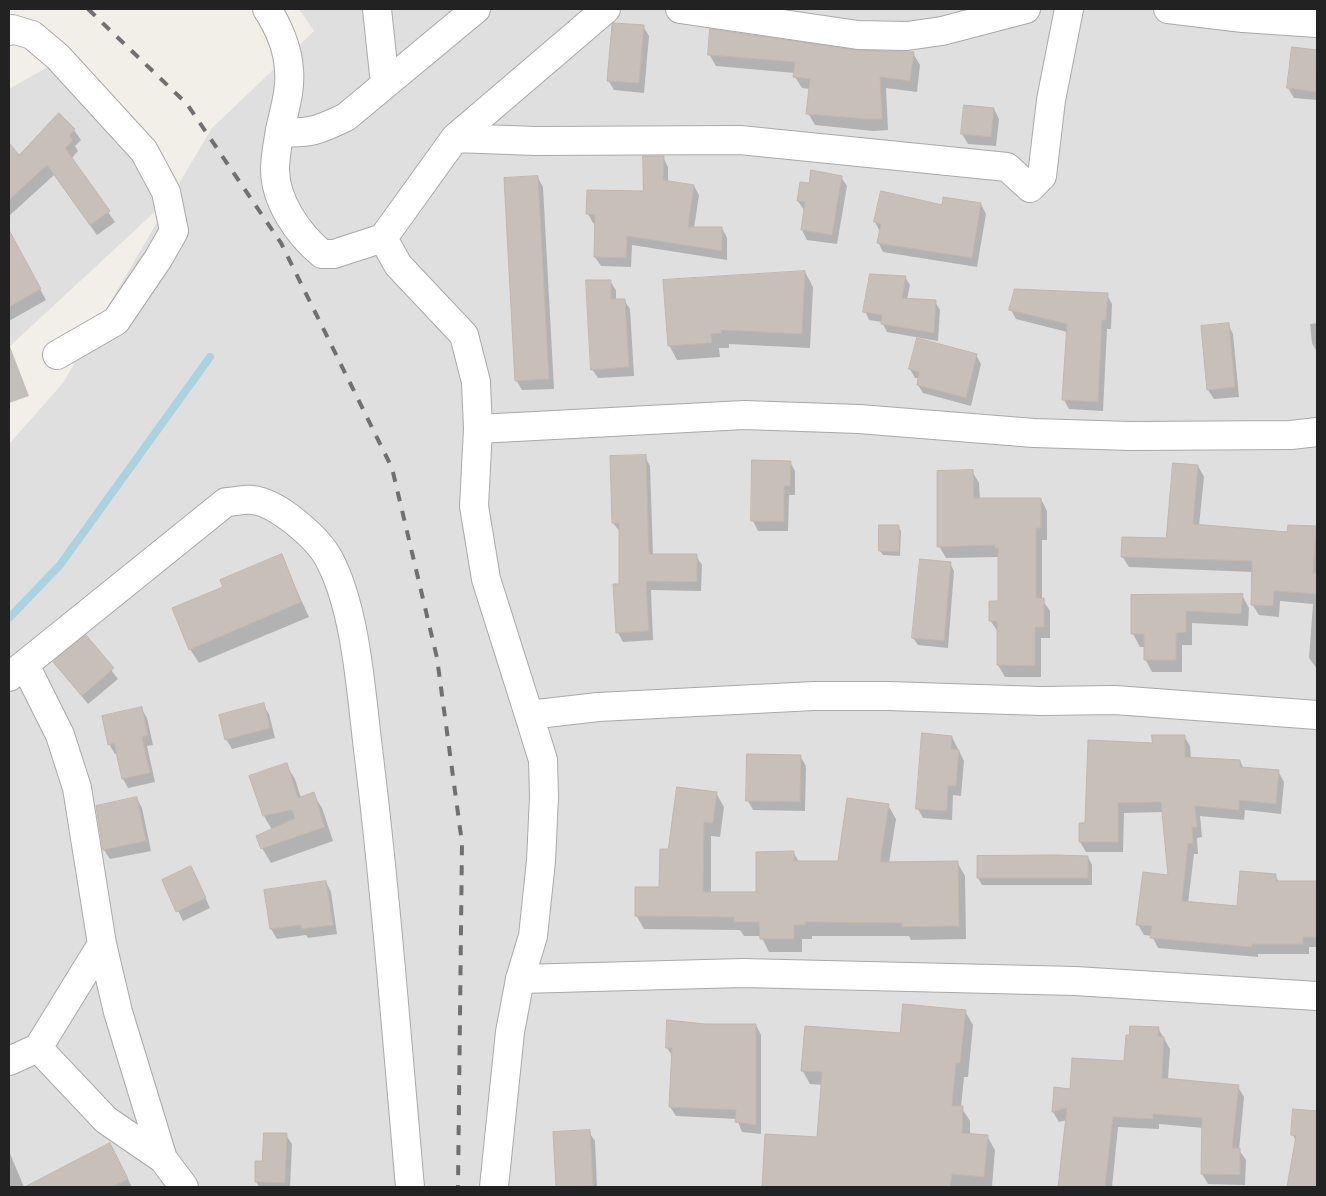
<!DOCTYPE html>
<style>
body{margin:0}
#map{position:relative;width:1326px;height:1196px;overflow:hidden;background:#f2efe9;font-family:"DM Sans",sans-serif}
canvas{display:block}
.frame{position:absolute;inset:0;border:10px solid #222;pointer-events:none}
</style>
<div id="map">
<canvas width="1326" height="1196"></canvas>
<div class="frame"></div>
</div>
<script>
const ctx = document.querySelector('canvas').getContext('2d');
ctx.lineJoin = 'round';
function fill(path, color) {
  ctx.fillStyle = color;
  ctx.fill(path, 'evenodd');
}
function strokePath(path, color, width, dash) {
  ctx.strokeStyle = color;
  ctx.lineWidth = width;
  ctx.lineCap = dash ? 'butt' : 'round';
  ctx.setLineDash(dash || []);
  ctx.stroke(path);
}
fill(new Path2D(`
 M 299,9 L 1317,9 L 1317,1187 L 9,1187 L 9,444 L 63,383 L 173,195 L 9,347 L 9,89 L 58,61 L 174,192 L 212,128 L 314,31 Z`), '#e0dfdf');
fill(new Path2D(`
 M 643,26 L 649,36 L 644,93 L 614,90 L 608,80 Z
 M 1293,48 L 1317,51 L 1317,100 L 1294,98 L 1288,88 Z
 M 913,53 L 920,65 L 917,92 L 886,88 L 888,130 L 873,131 L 815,125 L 808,113 L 810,89 L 802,88 L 795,77 L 795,73 L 716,66 L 709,54 Z
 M 994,109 L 999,119 L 996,146 L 968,144 L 962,134 Z
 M 59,115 L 74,130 L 81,140 L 75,146 L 78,151 L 71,159 L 115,222 L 97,235 L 54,175 L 9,216 L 9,161 L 16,154 L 19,157 Z
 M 663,157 L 668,167 L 668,182 L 694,186 L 699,195 L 694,228 L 722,228 L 727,238 L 727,260 L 632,245 L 631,267 L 601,266 L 595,257 L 596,224 L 593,223 L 588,214 L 644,192 Z
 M 841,177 L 847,186 L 837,244 L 807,240 L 802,230 L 804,210 L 798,201 L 810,185 Z
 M 538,178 L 543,187 L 554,389 L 522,390 L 516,380 Z
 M 981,204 L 986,214 L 977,267 L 883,252 L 878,242 L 880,232 L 875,222 L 943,207 Z
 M 9,232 L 46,300 L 9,321 Z
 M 805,272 L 813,287 L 810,348 L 729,344 L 729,348 L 719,348 L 720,357 L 677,360 L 669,345 Z
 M 905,277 L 910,285 L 907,299 L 935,302 L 940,310 L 938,341 L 887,332 L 882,322 L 869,320 L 865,311 Z
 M 610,281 L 616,290 L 616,300 L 624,300 L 630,309 L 634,376 L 598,378 L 592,369 Z
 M 1107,295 L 1112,304 L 1111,329 L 1107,329 L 1103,411 L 1069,409 L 1064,400 L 1067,332 L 1016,319 L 1011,310 Z
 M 1317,323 L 1317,352 L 1312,343 L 1310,324 Z
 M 1228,324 L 1233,334 L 1239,397 L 1214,399 L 1208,390 Z
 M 9,344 L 29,396 L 9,403 Z
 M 976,355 L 981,364 L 971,406 L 923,393 L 918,385 L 919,378 L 915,378 L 910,369 Z
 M 645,457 L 650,466 L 653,555 L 696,556 L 702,565 L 701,591 L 651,590 L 653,640 L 623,642 L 618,633 L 620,532 L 613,523 L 611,458 Z
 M 790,462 L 795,471 L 795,495 L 789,495 L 788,531 L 758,531 L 753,521 Z
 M 1198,466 L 1204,477 L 1199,526 L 1288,533 L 1289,526 L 1317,528 L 1317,669 L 1309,658 L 1313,604 L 1280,601 L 1279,617 L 1259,615 L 1252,604 L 1253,572 L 1129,567 L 1122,556 L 1168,540 Z
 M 972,471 L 979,483 L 980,499 L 1041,499 L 1047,511 L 1047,540 L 1042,540 L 1042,599 L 1050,611 L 1050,638 L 1041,638 L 1041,677 L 1005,677 L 998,665 L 998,632 L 990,620 L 999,602 L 999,557 L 946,558 L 939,546 Z
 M 898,527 L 901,531 L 900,556 L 883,555 L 880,551 Z
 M 281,556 L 309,617 L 199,663 L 190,649 L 224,588 Z
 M 950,563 L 954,571 L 948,648 L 918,645 L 913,638 Z
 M 1242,595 L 1249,608 L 1248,626 L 1192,623 L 1192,645 L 1182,645 L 1182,672 L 1152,672 L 1145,659 L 1145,647 L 1140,647 L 1133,634 L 1132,596 Z
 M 86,637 L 118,679 L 88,704 L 54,662 Z
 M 263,705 L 269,714 L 275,738 L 232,749 L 226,739 Z
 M 141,708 L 147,718 L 153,745 L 147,746 L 155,782 L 128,788 L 123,779 L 117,753 L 115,754 L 109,744 Z
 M 1184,736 L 1190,746 L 1191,759 L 1240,761 L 1244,769 L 1278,771 L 1284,782 L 1281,814 L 1245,810 L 1244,820 L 1200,816 L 1202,837 L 1197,838 L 1198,854 L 1194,854 L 1188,903 L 1238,907 L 1275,875 L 1279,882 L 1317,883 L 1317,947 L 1309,947 L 1309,954 L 1258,954 L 1258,957 L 1158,948 L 1152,936 L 1144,935 L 1138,925 L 1169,876 L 1163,812 L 1124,813 L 1123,852 L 1086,852 L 1080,842 L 1086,824 L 1153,744 Z
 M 952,737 L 964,761 L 961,796 L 953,795 L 952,820 L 923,818 L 918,809 Z
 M 800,756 L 806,766 L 805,811 L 753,810 L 748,801 Z
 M 286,765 L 295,779 L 301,798 L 313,794 L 322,808 L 333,841 L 271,863 L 262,848 L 272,830 L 264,816 Z
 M 716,793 L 724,807 L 720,837 L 711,836 L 711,893 L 757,893 L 793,852 L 799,862 L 839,863 L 888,805 L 896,819 L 889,863 L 957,862 L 965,876 L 966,939 L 911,940 L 909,936 L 812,936 L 812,939 L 802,939 L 802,952 L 769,952 L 761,936 L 744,936 L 740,930 L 644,929 L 636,915 L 660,889 L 669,850 Z
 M 137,799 L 142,808 L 151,851 L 110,859 L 104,850 L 97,807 Z
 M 1088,857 L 1092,865 L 1092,885 L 982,885 L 978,878 Z
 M 191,867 L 210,908 L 183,921 L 163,880 Z
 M 326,882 L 331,892 L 337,934 L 308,938 L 306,935 L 277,939 L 271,929 L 265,891 Z
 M 965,1011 L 973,1025 L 968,1077 L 964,1077 L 961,1107 L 970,1121 L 970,1135 L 987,1136 L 995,1150 L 992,1187 L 764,1187 L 766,1135 L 818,1139 L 822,1085 L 810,1084 L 802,1070 Z
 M 705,1025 L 756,1025 L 761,1035 L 761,1134 L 742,1132 L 737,1119 L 676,1116 L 670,1107 L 673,1057 L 667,1048 Z
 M 1158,1028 L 1170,1049 L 1168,1079 L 1238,1087 L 1244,1097 L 1239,1150 L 1246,1160 L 1245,1185 L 1208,1184 L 1202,1174 L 1203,1128 L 1159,1124 L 1159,1129 L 1118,1127 L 1112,1187 L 1059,1187 L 1067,1120 L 1059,1122 L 1053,1112 L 1055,1089 L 1071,1090 L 1126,1062 Z
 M 1294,1111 L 1317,1112 L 1317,1187 L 1288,1187 L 1296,1141 L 1293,1135 Z
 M 589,1132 L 595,1141 L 597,1187 L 557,1187 L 554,1133 Z
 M 286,1135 L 292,1144 L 290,1187 L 259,1187 L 256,1181 L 263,1162 Z
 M 110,1145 L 132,1187 L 27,1187 Z
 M 9,1151 L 24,1187 L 9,1187 Z`), '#0003');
strokePath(new Path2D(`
 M 9,618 L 60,565 L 210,357`), '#aad3df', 8);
const building = new Path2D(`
 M 614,23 L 644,25 L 639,83 L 607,81 L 612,25 Z
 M 710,29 L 856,50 L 914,52 L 910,81 L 880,77 L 882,119 L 866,119 L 806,114 L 810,79 L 793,77 L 795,62 L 708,55 Z
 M 1292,47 L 1317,50 L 1316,92 L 1287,88 Z
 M 964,105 L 994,108 L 991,137 L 961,134 Z
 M 59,113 L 75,129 L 69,136 L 73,140 L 65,148 L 110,211 L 90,225 L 47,165 L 9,200 L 9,143 L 19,155 Z
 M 643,156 L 664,156 L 663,180 L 694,185 L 688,227 L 722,227 L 722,251 L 627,236 L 626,258 L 594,257 L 595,215 L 586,214 L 587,190 L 643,191 Z
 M 811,170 L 842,176 L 832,235 L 801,230 L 805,202 L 797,201 L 800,182 L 809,183 Z
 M 538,176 L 549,379 L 515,381 L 504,178 Z
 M 881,191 L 942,205 L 943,197 L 981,203 L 972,258 L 877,243 L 881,224 L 874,222 Z
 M 9,230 L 41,289 L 9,307 Z
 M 805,271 L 802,334 L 721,330 L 722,333 L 711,334 L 712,343 L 668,346 L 663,280 Z
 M 870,274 L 906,276 L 902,298 L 936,300 L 934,333 L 881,324 L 882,315 L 863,312 Z
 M 586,280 L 611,280 L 611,299 L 625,299 L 629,367 L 591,370 Z
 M 1015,289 L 1108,293 L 1106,320 L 1102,320 L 1098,402 L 1062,400 L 1067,324 L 1009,310 Z
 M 1229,323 L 1235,387 L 1207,390 L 1201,326 Z
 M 917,338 L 977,354 L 966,398 L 917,385 L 919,372 L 909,369 Z
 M 646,455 L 649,554 L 697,554 L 697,582 L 646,581 L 649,631 L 616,633 L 613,584 L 619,584 L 619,523 L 612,523 L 610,456 Z
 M 752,460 L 791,461 L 790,486 L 784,486 L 784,522 L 751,521 Z
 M 1173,463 L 1198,465 L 1193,524 L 1287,532 L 1288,525 L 1316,526 L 1313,573 L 1317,573 L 1317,594 L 1274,591 L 1273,606 L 1251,605 L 1252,561 L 1121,557 L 1122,537 L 1166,538 Z
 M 973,470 L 974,498 L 1041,498 L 1041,528 L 1036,528 L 1036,598 L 1044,598 L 1044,627 L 1035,627 L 1035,666 L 997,665 L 997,621 L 989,621 L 989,601 L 998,601 L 998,548 L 995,548 L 995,545 L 937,547 L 937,471 Z
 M 879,525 L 899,525 L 899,552 L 879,551 Z
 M 282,554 L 301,602 L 189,650 L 172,608 L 223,587 L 220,580 Z
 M 920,559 L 951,562 L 944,641 L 912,638 Z
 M 1243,594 L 1241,614 L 1186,611 L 1186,632 L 1176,633 L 1176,660 L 1144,660 L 1144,634 L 1131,634 L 1131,595 Z
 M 86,635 L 114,668 L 82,696 L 53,662 Z
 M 264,703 L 270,728 L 225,740 L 219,715 Z
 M 142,707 L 148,735 L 142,737 L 150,773 L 122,779 L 114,743 L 108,745 L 102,716 Z
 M 922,733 L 952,736 L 951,749 L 959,750 L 956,786 L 948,786 L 947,811 L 916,809 Z
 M 1152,735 L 1185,735 L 1185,757 L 1240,760 L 1240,767 L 1279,770 L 1276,804 L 1239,800 L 1239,810 L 1195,806 L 1197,827 L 1192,827 L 1193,843 L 1188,844 L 1182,901 L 1237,906 L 1240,871 L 1276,874 L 1276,881 L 1317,881 L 1317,937 L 1303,937 L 1303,944 L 1252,944 L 1252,947 L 1150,938 L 1152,926 L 1136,925 L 1143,872 L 1168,875 L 1161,802 L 1118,803 L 1118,842 L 1079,842 L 1079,823 L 1085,823 L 1088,740 L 1152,743 Z
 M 747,754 L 801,755 L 800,802 L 746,801 Z
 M 287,763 L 298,798 L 314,792 L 325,827 L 261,849 L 256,836 L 295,818 L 292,810 L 263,816 L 249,776 Z
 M 677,787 L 717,792 L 713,823 L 704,822 L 703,892 L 756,892 L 756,852 L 794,851 L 794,861 L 838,861 L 847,798 L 889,804 L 880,862 L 958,861 L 959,926 L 902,927 L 902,923 L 805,922 L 805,925 L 794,925 L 794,939 L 760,939 L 759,922 L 734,922 L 734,917 L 635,916 L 635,887 L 659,887 L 660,849 L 668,849 Z
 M 137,797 L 146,841 L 103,850 L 96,806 Z
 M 1056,855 L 1088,856 L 1088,878 L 977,878 L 977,856 Z
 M 191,866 L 206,898 L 176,912 L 162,880 Z
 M 326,881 L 333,925 L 301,929 L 301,925 L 270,929 L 264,890 Z
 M 903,1004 L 966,1010 L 960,1063 L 956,1063 L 952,1106 L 963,1106 L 962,1133 L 988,1135 L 984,1177 L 952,1174 L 950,1187 L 762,1187 L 765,1134 L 817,1137 L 822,1072 L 801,1071 L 805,1026 L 900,1033 Z
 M 667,1020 L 705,1024 L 756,1024 L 756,1125 L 735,1122 L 736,1110 L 669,1107 L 672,1048 L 666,1048 Z
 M 1130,1026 L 1159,1027 L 1158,1036 L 1164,1037 L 1162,1078 L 1239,1085 L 1232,1148 L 1240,1148 L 1240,1175 L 1201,1174 L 1202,1118 L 1153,1114 L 1153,1119 L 1113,1117 L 1105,1187 L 1058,1187 L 1067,1108 L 1052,1112 L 1054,1087 L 1070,1089 L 1072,1058 L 1124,1061 L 1126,1035 L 1129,1035 Z
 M 1293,1109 L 1317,1111 L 1317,1187 L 1287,1187 L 1296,1136 L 1291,1135 Z
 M 590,1130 L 593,1186 L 556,1187 L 553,1132 Z
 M 264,1133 L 287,1133 L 285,1183 L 255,1182 L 255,1161 L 262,1161 Z
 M 110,1143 L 128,1179 L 112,1187 L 25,1187 Z`);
fill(building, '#c7bfb8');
strokePath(building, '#c4b6ab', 1);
const minor = new Path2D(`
 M 267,9 C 278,26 288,49 289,70 C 291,90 284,111 280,130 C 278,142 275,157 275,169 C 275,201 298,234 322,254 L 334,254 L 383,238
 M 377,9 L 385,84
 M 680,9 L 858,35 L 907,36 L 942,31 L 1026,9
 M 1168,9 L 1243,18 L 1317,23
 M 9,31 L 12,29 L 32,35 L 58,57 L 144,151 L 166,192 L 174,231 L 158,259 L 116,321 L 57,355
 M 280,132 C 310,134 319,130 346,117 L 476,9
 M 455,138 L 536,141 L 740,140 L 1007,167 L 1030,188 L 1042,176 L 1051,100 L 1069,9
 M 478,429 L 744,415 L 859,419 L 1034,433 L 1131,436 L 1291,435 L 1317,432
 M 25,665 L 60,735 L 77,788 L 102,944 L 118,1012 L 163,1159
 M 9,677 L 226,502 C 234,502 244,499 252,500 C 277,502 318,538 329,559 C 356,609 361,692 368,749 C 386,895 397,1041 410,1187
 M 529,715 L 486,579 L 474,506 L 478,429 L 476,382 L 464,335 L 398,265 L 383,238 L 455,138 L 606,9
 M 520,979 L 743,973 L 1075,981 L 1317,996
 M 38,1048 L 102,944
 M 9,1061 L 38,1048 L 106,1120 L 163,1159 L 184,1187
 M 494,1187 L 510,1032 L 520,979 L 533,936 L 541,861 L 544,797 L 543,760 L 529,715 L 598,707 L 814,696 L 888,696 L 1041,701 L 1115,700 L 1317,715`);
strokePath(minor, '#a9a9a9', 30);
strokePath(minor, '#fff', 28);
strokePath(new Path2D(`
 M 88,9 L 187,104 L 281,243 L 392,468 L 437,658 L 462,843 L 458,1187`), '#707070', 4, [10, 10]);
</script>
